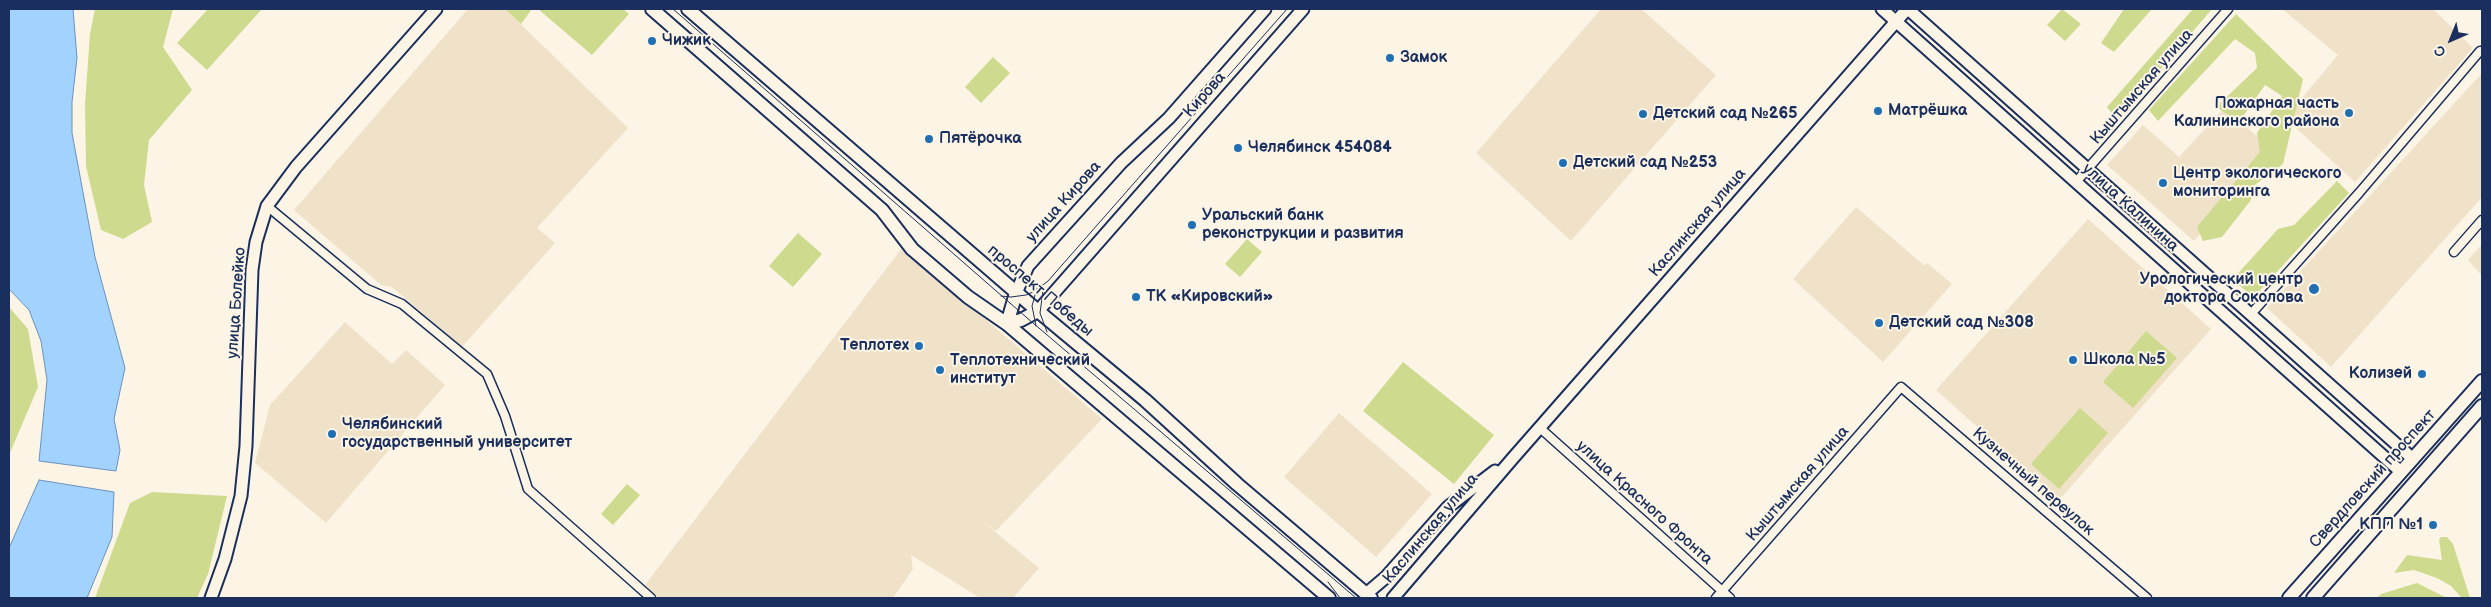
<!DOCTYPE html>
<html>
<head>
<meta charset="utf-8">
<style>
	body { margin:0 }
	#map { position:relative; width:2491px; height:607px; overflow:hidden; background:#fcf5e5; font-family:"Balsamiq Sans",sans-serif }
	canvas { display:block }
	.frame { position:absolute; inset:0; border:10px solid #1b2f5e; pointer-events:none }
	.north { position:absolute; left:2426px; top:15px; width:50px; height:50px; -webkit-text-stroke:4px #fcf5e5; paint-order:stroke; rotate:224deg; font-size:14px; font-weight:700; line-height:20px; text-align:center; color:#1b2f5e }
	.north::after { content:''; display:block; margin:auto; width:18px; height:22px; background:#1b2f5e; clip-path:polygon(50% 0,100% 100%,50% 72%,0 100%) }
</style>
</head>
<body>
<div id="map">
<canvas width="2491" height="607"></canvas>
<div class="frame"></div>
<div class="north">С</div>
</div>
<script>
const context = document.querySelector('canvas').getContext('2d');
context.lineJoin = 'round';
function fill(path, color) { context.fillStyle = color; context.fill(path, 'evenodd'); }
const shape = rows => new Path2D(rows.map(r => 'M' + r).join(''));
function strokePath(path, color, width, dash) { context.strokeStyle = color; context.lineWidth = width; context.lineCap = dash ? 'butt' : 'round'; context.setLineDash(dash || []); context.stroke(path); }
function drawText(font, color, halo, rows, align = 'center') {
  context.font = font + ' "Balsamiq Sans",sans-serif'; context.lineWidth = 4; context.setLineDash([]); context.textBaseline = 'middle'; context.strokeStyle = halo; context.fillStyle = color; for (const [text, x, y, turn = 0] of rows) {
    context.save(); context.translate(x, y); context.rotate((+turn || 0) * Math.PI / 180); context.textAlign = isNaN(turn) ? turn : align; if (halo) context.strokeText(text, 0, 0); context.fillText(text, 0, 0); context.restore();
  }
}
fill(shape([
	[468,9,505,9,628,128,537,228,555,243,462,347,392,287,381,285,294,210],
	[1601,9,1641,9,1716,75,1571,241,1476,153],
	[2282,9,2433,9,2473,48,2355,182,2285,118,2338,55],
	[2482,73,2482,197,2331,367,2267,308],
	[2225,107,2274,152,2194,241,2107,165,2143,125,2179,157],
	[1856,207,1925,266,1927,263,1952,284,1883,362,1793,279],
	[2088,219,2211,329,2059,500,1936,390],
	[2482,244,2482,276,2468,260],
	[902,248,1102,419,996,531,982,521,1039,568,1013,598,980,598,911,555,913,569,893,598,659,598,645,585],
	[345,322,392,364,406,350,445,385,326,523,255,463,270,405],
	[1339,413,1432,494,1376,557,1284,477]
]), '#f0e2c9');
fill(shape([
	[95,9,173,9,163,47,192,90,149,140,144,185,152,222,123,239,101,230,86,166,85,104,90,34],
	[208,9,262,9,207,70,177,43],
	[505,9,532,9,521,24],
	[538,9,623,9,629,14,592,55],
	[2062,9,2081,24,2065,41,2047,25],
	[2124,9,2152,9,2114,52,2101,43],
	[2193,9,2212,9,2117,120,2107,107],
	[2236,14,2303,79,2283,164,2252,187,2251,200,2222,237,2203,241,2197,227,2260,152,2257,133,2282,96,2265,85,2239,122,2216,107,2257,68,2255,53,2235,39,2158,121,2149,110],
	[993,57,1010,73,981,103,965,87],
	[2337,181,2349,193,2253,298,2233,279,2278,229,2294,225],
	[798,233,822,254,793,287,769,266],
	[1247,239,1262,252,1240,277,1225,264],
	[9,307,28,329,38,387,9,455],
	[2146,331,2177,358,2133,408,2103,382],
	[1403,362,1494,435,1454,484,1363,411],
	[2080,408,2108,433,2059,489,2031,464],
	[627,484,640,495,613,525,601,514],
	[152,492,227,496,208,574,197,598,95,598,130,503],
	[2441,537,2447,537,2453,544,2470,598,2462,598,2451,586,2437,578,2414,570,2394,573,2407,555,2442,560,2439,540],
	[2417,583,2447,598,2377,598,2381,594]
]), '#ceda8e');
const water = shape([
	[9,9,73,9,77,58,72,102,72,133,95,257,125,368,114,419,120,450,116,471,39,461,47,380,41,341,29,310,9,289,9,9],
	[39,480,114,492,112,537,87,598,9,598,9,548,39,480]
]);
fill(water, '#a2d2fe');
strokePath(water, '#6c91be', 1);
const street = shape([
	[2076,182,2228,9],
	[267,206,367,289,402,304,487,374,505,416,528,489,651,598],
	[2454,252,2482,220],
	[2251,314,2359,193,2480,51,2482,51],
	[1540,428,1730,598],
	[1716,598,1901,387,2147,598]
]);
const secondary = shape([
	[1882,9,2401,472],
	[1908,9,2413,459],
	[1016,293,1028,266,1121,163,1169,118,1265,9],
	[1038,311,1303,9],
	[1366,594,1386,577,1448,507,1495,471],
	[211,598,225,559,241,496,246,446,252,270,256,242,267,206,296,167,436,9],
	[1393,598,1513,458,1907,9]
]);
const primary = shape([
	[652,9,882,210,912,249,968,297,1007,324,1329,598],
	[688,9,1032,306,1145,400,1237,484,1371,598],
	[1007,324,1021,320,1038,311],
	[1007,324,1016,293],
	[2289,598,2482,381],
	[2313,598,2482,406]
]);
strokePath(street, '#1b2f5e', 11);
strokePath(secondary, '#1b2f5e', 15);
strokePath(primary, '#1b2f5e', 16);
strokePath(street, '#fcf5e5', 8);
strokePath(secondary, '#fcf5e5', 11);
strokePath(primary, '#fcf5e5', 12);
strokePath(shape([
	[673,9,1026,317,1356,598],
	[1043,291,1040,313,1047,332],
	[1001,296,1011,297,1026,295,1035,291,1048,281,1287,9],
	[1036,326,1032,306,1037,288],
	[1328,582,1340,598]
]), '#1b2f5e', 1);
for (const [x, y, r, color] of [
	[652,41,5,"#1f6fb2"],
	[1390,58,5,"#1f6fb2"],
	[1878,111,5,"#1f6fb2"],
	[2349,113,5,"#1f6fb2"],
	[1643,114,5,"#1f6fb2"],
	[929,139,5,"#1f6fb2"],
	[1238,148,5,"#1f6fb2"],
	[1563,163,5,"#1f6fb2"],
	[2163,183,5,"#1f6fb2"],
	[1192,225,5,"#1f6fb2"],
	[2314,289,6,"#1f6fb2"],
	[1136,297,5,"#1f6fb2"],
	[1879,323,5,"#1f6fb2"],
	[919,346,5,"#1f6fb2"],
	[2073,360,5,"#1f6fb2"],
	[940,370,5,"#1f6fb2"],
	[2422,374,5,"#1f6fb2"],
	[332,434,5,"#1f6fb2"],
	[2433,525,5,"#1f6fb2"]
]) { const dot = new Path2D(); dot.arc(x, y, r, 0, 2 * Math.PI); context.fillStyle = color; context.fill(dot); strokePath(dot, '#fcf5e5', 2); }
drawText('bold 16px', '#1b2f5e', '#fcf5e5', [
	["Чижик",662,41],
	["Замок",1400,58],
	["Пожарная часть",2339,104,"right"],
	["Калининского района",2339,122,"right"],
	["Матрёшка",1888,111],
	["Детский сад №265",1653,114],
	["Пятёрочка",939,139],
	["Челябинск 454084",1248,148],
	["Детский сад №253",1573,163],
	["Центр экологического",2173,174],
	["мониторинга",2173,192],
	["Уральский банк",1202,216],
	["реконструкции и развития",1202,234],
	["Урологический центр",2303,280,"right"],
	["доктора Соколова",2303,298,"right"],
	["ТК «Кировский»",1146,297],
	["Детский сад №308",1889,323],
	["Теплотех",909,346,"right"],
	["Школа №5",2083,360],
	["Теплотехнический",950,361],
	["институт",950,379],
	["Колизей",2412,374,"right"],
	["Челябинский",342,425],
	["государственный университет",342,443],
	["КПП №1",2423,525,"right"]
], 'left');
drawText('16px', '#1b2f5e', '#fcf5e5', [
	["Кыштымская улица",2142,87,-49],
	["Кирова",1205,95,-48],
	["улица Кирова",1064,202,-48],
	["улица Калинина",2130,208,42],
	["Каслинская улица",1698,223,-49],
	["проспект Победы",1040,291,40],
	["улица Болейко",237,303,-86],
	["Свердловский проспект",2373,479,-48],
	["Кузнечный переулок",2033,482,41],
	["Кыштымская улица",1798,484,-49],
	["улица Красного Фронта",1644,503,42],
	["Каслинская улица",1431,529,-50]
]);
</script>
</body>
</html>
